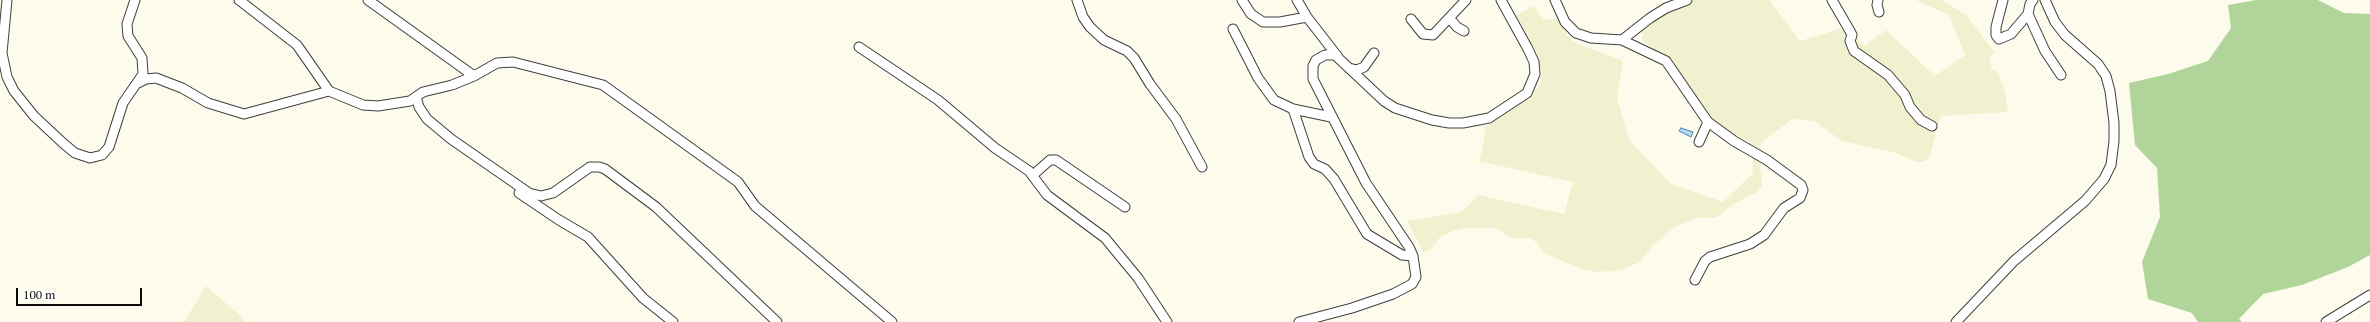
<!DOCTYPE html>
<html>
<head>
<meta charset="utf-8">
<style>
	body { margin:0 }
	#map { position:relative; width:2370px; height:322px; overflow:hidden; background:#fdfbec; font-family:"PT Serif",serif }
	canvas { display:block }
	.scale { position:absolute; left:16px; top:288px; width:126px; height:18px; box-sizing:border-box; border:2px solid #0c0c0c; border-top:0; padding-left:5px; font-size:12px; line-height:14px; white-space:nowrap; color:#0c0c0c; -webkit-text-stroke:3px #fff; paint-order:stroke }
</style>
</head>
<body>
<div id="map">
<canvas width="2370" height="322"></canvas>
<div class="scale">100 m</div>
</div>
<script>
const context = document.querySelector('canvas').getContext('2d');
context.lineJoin = 'round';
function fill(path, color) { context.fillStyle = color; context.fill(path, 'evenodd'); }
const shape = rows => new Path2D(rows.map(r => 'M' + r).join(''));
function strokePath(path, color, width, dash) { context.strokeStyle = color; context.lineWidth = width; context.lineCap = dash ? 'butt' : 'round'; context.setLineDash(dash || []); context.stroke(path); }
fill(shape([
	[1681,0,1769,0,1800,41,1840,29,1852,33,1864,46,1886,30,1935,76,1965,55,1949,15,1916,0,1941,0,1966,15,1995,53,1989,58,1992,69,1998,73,2005,92,2008,112,1941,116,1929,158,1924,162,1917,162,1896,153,1842,141,1814,121,1792,119,1760,144,1758,158,1762,179,1762,186,1757,192,1732,205,1716,218,1696,218,1676,226,1653,245,1640,262,1621,270,1597,272,1585,270,1546,254,1532,238,1511,238,1496,228,1466,228,1453,231,1440,237,1432,248,1424,253,1407,221,1457,213,1466,208,1478,195,1564,214,1573,182,1478,161,1481,155,1486,127,1492,121,1532,96,1540,84,1542,72,1537,54,1516,15,1534,6,1543,20,1560,18,1565,32,1573,42,1623,61,1617,98,1629,140,1671,184,1723,202,1753,173,1752,143,1718,125,1670,63,1642,40,1642,22],
	[206,286,243,318,246,322,184,322]
]), '#f1f0cf');
fill(shape([
	[2256,0,2318,0,2344,13,2370,14,2370,255,2348,267,2302,285,2263,294,2239,319,2242,322,2198,322,2192,313,2148,299,2142,262,2160,217,2157,168,2135,145,2129,83,2168,74,2208,61,2231,28,2228,5]
]), '#b0d49a');
const water = shape([
	[1681,128,1693,132,1691,137,1679,131,1681,128]
]);
fill(water, '#b5d7f0');
strokePath(water, '#4387c1', 1);
const minor = shape([
	[7,0,2,53,7,77,14,91,34,116,64,144,75,153,90,158,102,155,109,147,123,103,143,74,142,58,128,36,127,24,135,0],
	[1077,0,1083,17,1090,27,1104,40,1127,51,1134,58,1150,84,1176,119,1202,167],
	[1242,0,1251,14,1263,22,1280,22,1307,17],
	[1297,0,1307,17,1338,57],
	[1555,0,1565,22,1576,33,1591,38,1622,40,1650,18,1666,8,1687,0],
	[1832,0,1850,31,1852,35,1850,41,1854,51,1888,75,1905,95,1910,107,1921,120,1932,126],
	[1878,0,1877,5,1879,12],
	[2003,0,1996,27,1996,35,1999,39,2011,34,2028,14],
	[2033,0,2030,4,2028,14,2045,51,2061,75],
	[1411,19,1423,34,1433,35,1466,0],
	[1450,19,1457,27,1464,31],
	[1233,29,1258,78,1274,100,1293,109,1331,117],
	[1622,40,1666,61,1708,122,1734,141,1767,160,1801,185,1803,190,1800,198,1784,208,1764,235,1750,244,1710,257,1705,261,1695,280],
	[859,47,938,100,995,148,1029,171,1047,195,1105,238,1138,278,1167,322],
	[1349,68,1357,70,1364,67,1374,53],
	[474,76,497,63,513,62,603,85,738,182,755,206,892,322],
	[138,83,146,79,156,78,182,88,208,103,244,114,329,91,297,45,239,0],
	[329,91,363,105,378,106,410,101,423,92,452,85,474,76,368,0],
	[416,97,419,107,427,119,451,139,529,193,541,196,553,193,590,167,599,167,605,169,656,207,777,322],
	[1293,109,1309,157,1314,164,1325,169,1334,179,1367,234,1402,255,1413,256],
	[1699,142,1708,122],
	[1033,175,1050,160,1056,160,1125,207],
	[519,193,559,220,588,237,643,298,673,322],
	[1299,322,1352,308,1393,294,1412,284,1416,277,1413,256,1409,247,1366,183,1313,79,1313,66,1316,60,1325,55,1335,55,1384,101,1395,108,1432,120,1449,123,1463,123,1489,118,1527,93,1535,74,1534,62,1528,49,1501,0],
	[1956,322,2014,261,2085,201,2104,179,2111,165,2114,141,2114,123,2110,91,2106,76,2098,64,2065,35,2055,22,2045,0],
	[2326,322,2370,295]
]);
strokePath(minor, '#3f3f3f', 11);
strokePath(minor, '#fff', 9);
</script>
</body>
</html>
